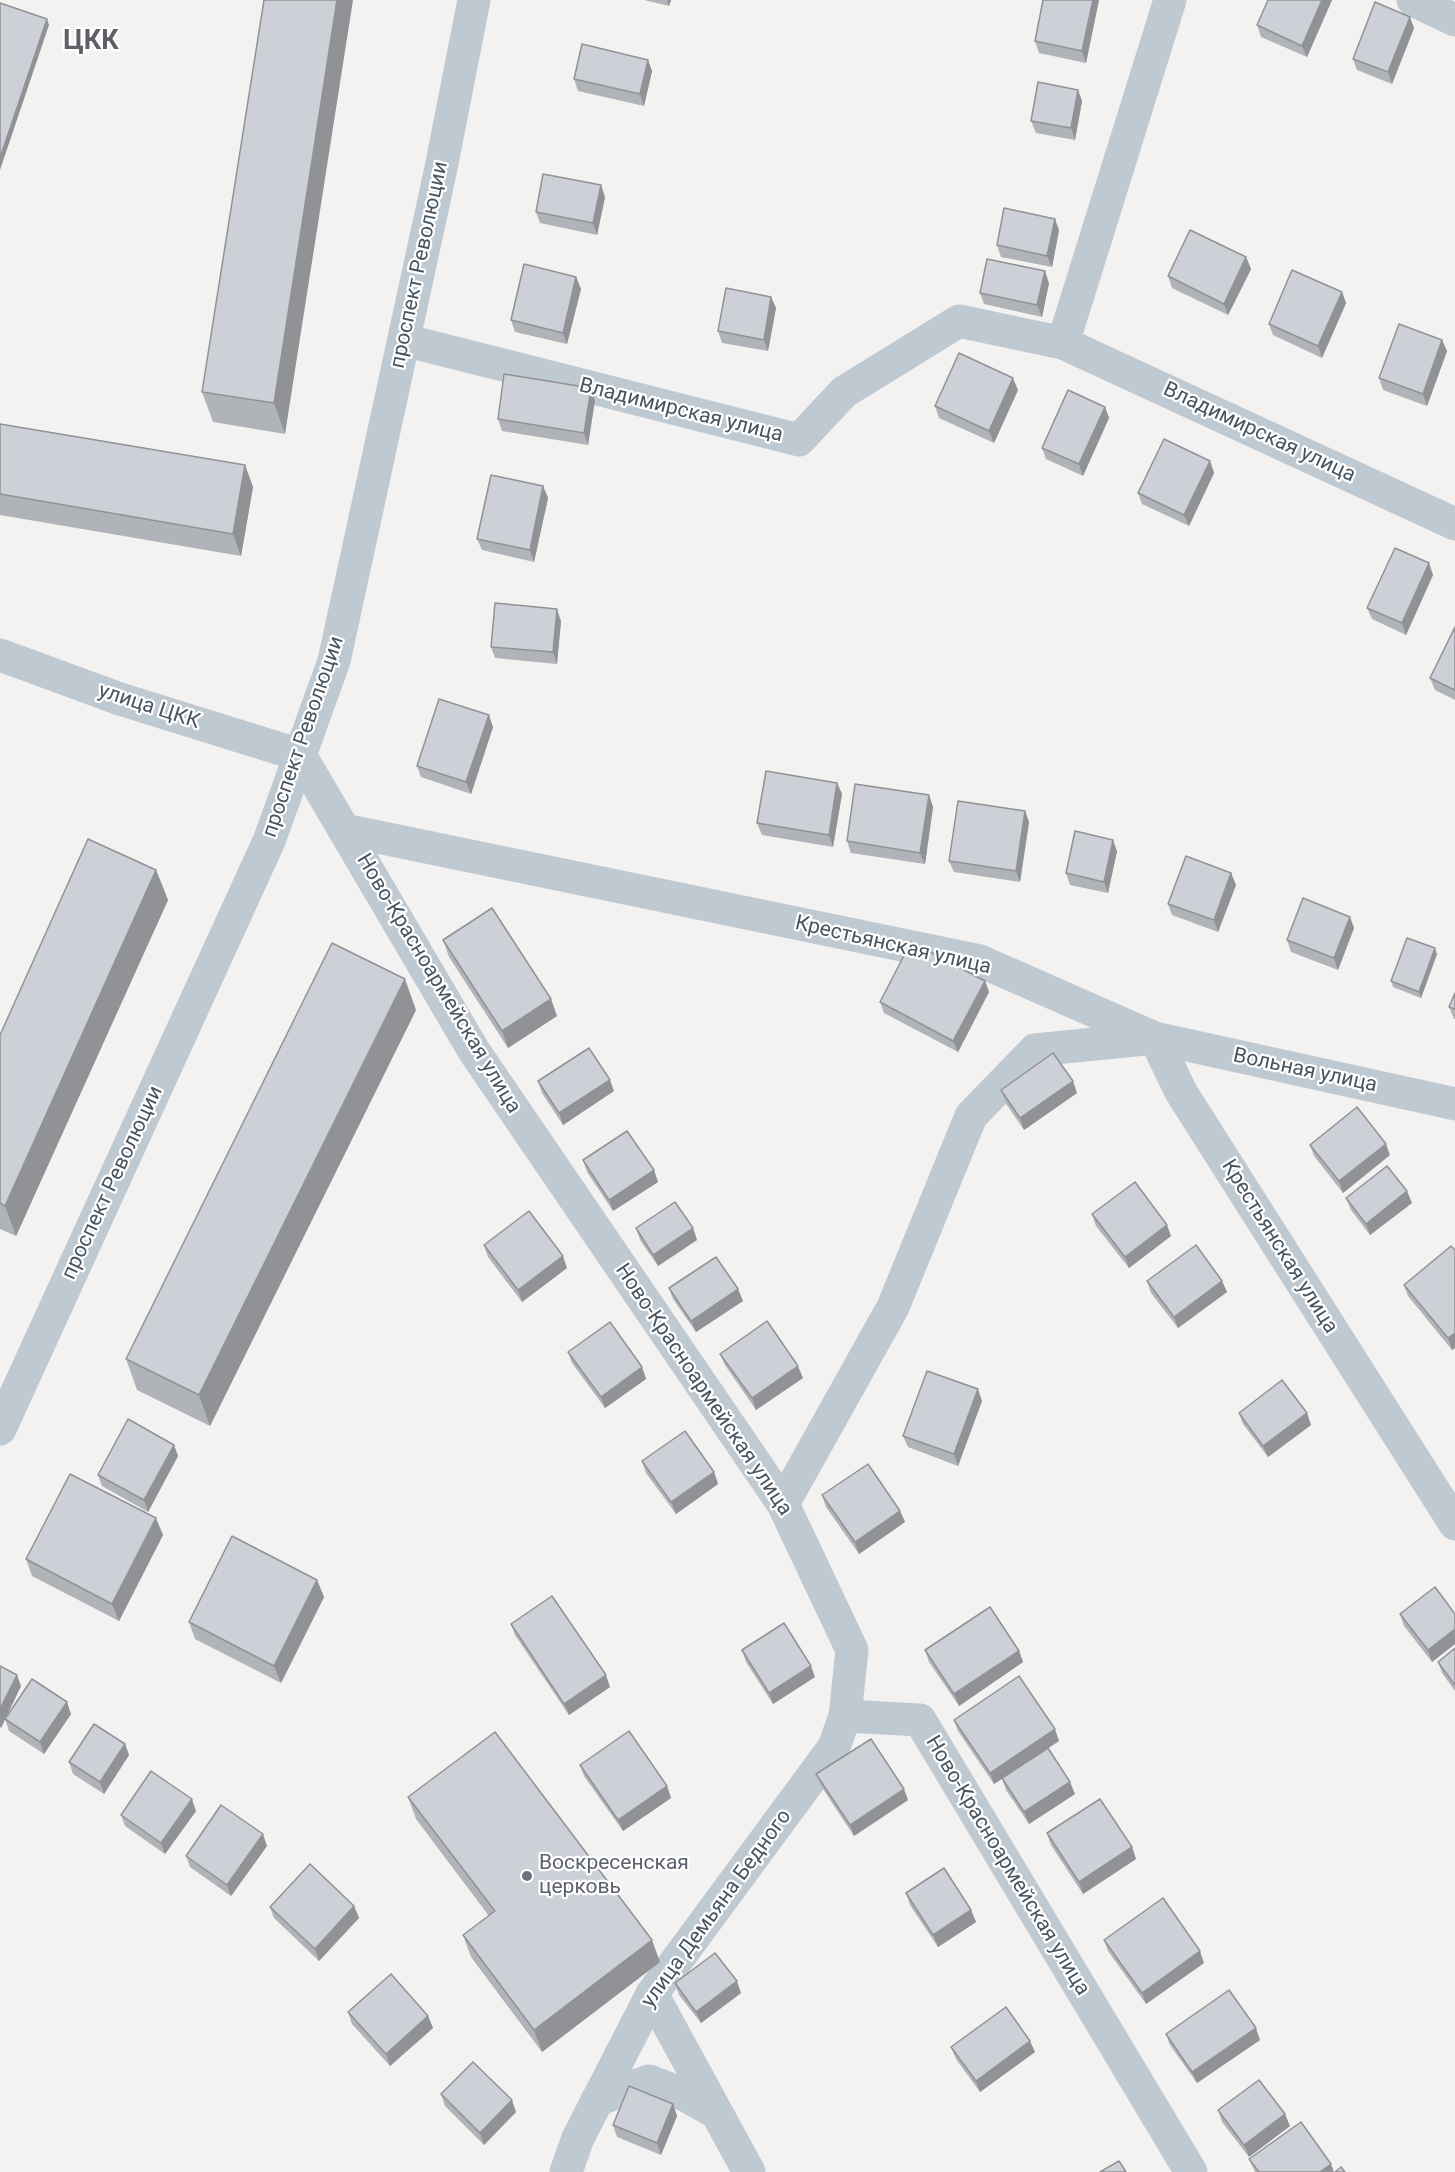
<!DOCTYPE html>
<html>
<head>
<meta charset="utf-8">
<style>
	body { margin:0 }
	canvas { display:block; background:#f4f1f1 }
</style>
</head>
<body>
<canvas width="1455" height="2172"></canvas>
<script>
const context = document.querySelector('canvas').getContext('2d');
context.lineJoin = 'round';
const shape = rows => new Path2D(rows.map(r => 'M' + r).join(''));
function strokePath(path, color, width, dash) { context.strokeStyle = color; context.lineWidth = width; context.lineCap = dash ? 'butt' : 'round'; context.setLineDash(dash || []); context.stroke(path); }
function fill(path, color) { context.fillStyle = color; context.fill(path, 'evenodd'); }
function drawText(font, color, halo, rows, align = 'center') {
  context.font = font + ' Roboto,sans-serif'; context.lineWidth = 4.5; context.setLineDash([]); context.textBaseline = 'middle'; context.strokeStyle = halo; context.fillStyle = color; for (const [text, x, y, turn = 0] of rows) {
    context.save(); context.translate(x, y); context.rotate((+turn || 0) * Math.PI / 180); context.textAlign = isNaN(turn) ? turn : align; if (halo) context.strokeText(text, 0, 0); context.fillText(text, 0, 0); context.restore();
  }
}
strokePath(shape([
	[1170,0,1063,343,1455,524],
	[1413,0,1455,20],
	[404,340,799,440,844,392,959,321,1063,343],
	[0,655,120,699,300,755,474,1051,783,1504,852,1650,845,1716,920,1720,1191,2172],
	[344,830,980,961,1155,1038,1181,1092,1455,1524],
	[0,1429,269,841,334,661,441,168,474,0],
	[783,1504,893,1307,971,1116,1035,1050,1155,1038,1455,1104],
	[652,1994,749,2172],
	[597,2100,649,2081,685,2095,717,2113],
	[566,2172,578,2138,652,1994,834,1747,845,1716]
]), '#bfc9d1', 33);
fill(shape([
	[264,0,285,434,213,422,202,392],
	[644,0,671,0,669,6],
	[1099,0,1086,63,1039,53,1035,41],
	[1332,0,1307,57,1261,37,1257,25],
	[1414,28,1392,84,1357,70,1353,59],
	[648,60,652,71,644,106,578,91,574,79],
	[1078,90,1082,101,1075,140,1036,133,1031,121],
	[605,197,597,235,540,223,536,212],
	[1059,230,1052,267,1001,257,997,245],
	[1246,257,1251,269,1228,315,1172,288,1168,276],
	[576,277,581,289,567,344,515,332,511,320],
	[1049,283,1042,317,984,304,980,293],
	[1342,292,1346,303,1322,358,1273,335,1269,324],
	[771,297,776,308,768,351,722,343,718,331],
	[1442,340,1447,351,1427,406,1383,390,1379,378],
	[591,388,595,400,588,445,502,431,498,419],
	[1018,390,994,443,939,418,935,406],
	[1105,407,1109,418,1083,476,1046,459,1042,448],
	[0,424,245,465,253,487,241,556,0,515],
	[1210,461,1214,473,1189,526,1142,504,1138,493],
	[543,486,548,498,534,562,482,550,477,539],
	[1429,563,1433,575,1406,635,1372,619,1367,608],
	[561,621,557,664,495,658,491,647],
	[1455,627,1455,700,1435,690,1430,678],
	[493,727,471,794,421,777,417,766],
	[837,783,842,794,833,847,762,835,757,823],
	[929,795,933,807,925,864,851,853,847,841],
	[1025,811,1029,822,1020,882,954,872,949,861],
	[1117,851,1108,893,1070,885,1066,873],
	[156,870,168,900,16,1236,0,1229,0,1035],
	[1231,873,1236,885,1218,932,1172,915,1168,904],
	[1350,917,1354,928,1338,970,1291,952,1287,940],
	[443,940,557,1016,508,1048,449,957],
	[1437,954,1421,998,1393,987,1391,981],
	[985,981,989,992,958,1052,884,1013,880,1002],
	[1455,993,1455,1019,1454,1019,1449,1007],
	[416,1010,210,1426,137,1390,126,1359],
	[538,1081,614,1091,563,1125,542,1093],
	[1001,1090,1077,1093,1024,1130,1005,1102],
	[1310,1145,1390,1155,1343,1193,1314,1156],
	[583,1160,654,1170,658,1182,613,1211,587,1172],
	[1346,1198,1412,1203,1370,1235,1351,1210],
	[1092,1214,1171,1236,1129,1268,1096,1226],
	[636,1228,693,1228,697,1240,658,1266,640,1240],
	[484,1245,567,1268,522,1302,488,1257],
	[1455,1250,1452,1350,1408,1296,1404,1285],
	[1147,1281,1222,1281,1227,1292,1178,1328,1151,1293],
	[669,1288,738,1289,743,1301,696,1332,673,1299],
	[568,1352,642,1367,646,1379,605,1408,572,1363],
	[720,1354,803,1378,756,1410,725,1365],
	[982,1401,958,1466,908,1447,903,1436],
	[1239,1413,1307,1413,1311,1425,1268,1457,1243,1424],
	[174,1445,178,1456,148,1512,102,1486,98,1475],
	[642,1461,714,1472,718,1484,676,1514,646,1473],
	[822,1495,900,1511,905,1522,859,1554,826,1507],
	[163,1535,119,1621,32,1576,26,1559],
	[317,1580,324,1597,281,1683,195,1639,189,1622],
	[1400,1614,1455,1614,1455,1644,1432,1662,1404,1626],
	[511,1624,610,1687,569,1715,515,1635],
	[1455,1648,1455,1691,1442,1673,1438,1662],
	[742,1650,815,1677,773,1704,746,1662],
	[925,1650,1019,1651,1023,1662,959,1706,929,1662],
	[0,1666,21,1686,6,1717,71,1714,44,1754,9,1731,5,1719,1,1728,0,1727],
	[954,1720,1059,1741,1048,1748,1075,1794,1029,1824,1006,1790,1002,1779,994,1784,958,1731],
	[125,1744,129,1755,104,1794,73,1774,69,1762],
	[580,1765,667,1786,671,1798,623,1831,584,1776],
	[816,1774,908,1800,854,1836,821,1786],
	[408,1797,660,1962,542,2052,471,1957,463,1935,489,1916,416,1819],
	[196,1811,165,1854,125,1826,121,1815],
	[1047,1833,1132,1847,1136,1859,1083,1894,1051,1845],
	[267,1846,231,1896,190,1867,186,1856],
	[906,1893,971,1910,976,1922,938,1947,910,1905],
	[354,1906,359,1918,319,1961,274,1918,270,1907],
	[1104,1940,1204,1963,1146,2004,1108,1951],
	[675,1983,741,1993,701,2023,679,1995],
	[348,2012,428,2016,433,2028,390,2066,352,2024],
	[1166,2034,1260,2040,1197,2083,1170,2045],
	[951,2047,1035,2052,980,2092,956,2059],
	[441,2094,516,2112,484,2145,445,2106],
	[673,2104,677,2116,661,2155,617,2137,613,2125],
	[1218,2110,1290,2126,1249,2157,1222,2122],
	[1249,2159,1334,2172,1255,2172]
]), '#b0b3b8');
fill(shape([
	[337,0,353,0,285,434,274,403],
	[667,0,671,0,669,6],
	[1093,0,1099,0,1086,63,1082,51],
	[1322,0,1332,0,1307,57,1302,46],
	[1410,17,1414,28,1392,84,1388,72],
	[47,19,49,25,0,170,0,158],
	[648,60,652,71,644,106,640,94],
	[1078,90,1082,101,1075,140,1071,128],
	[601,185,605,197,597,235,593,223],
	[1055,219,1059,230,1052,267,1047,256],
	[1246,257,1251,269,1228,315,1224,304],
	[1045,271,1049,283,1042,317,1037,305],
	[576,277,581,289,567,344,563,333],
	[1342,292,1346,303,1322,358,1318,346],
	[771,297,776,308,768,351,764,340],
	[1442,340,1447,351,1427,406,1423,394],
	[1013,378,1018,390,994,443,989,431],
	[591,388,595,400,588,445,584,433],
	[1105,407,1109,418,1083,476,1079,464],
	[1210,461,1214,473,1189,526,1184,515],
	[245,465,253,487,241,556,233,534],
	[543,486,548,498,534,562,530,550],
	[1429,563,1433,575,1406,635,1402,623],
	[557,609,561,621,557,664,553,652],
	[489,715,493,727,471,794,466,782],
	[837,783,842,794,833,847,829,835],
	[929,795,933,807,925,864,920,853],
	[1025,811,1029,822,1020,882,1016,871],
	[1113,840,1117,851,1108,893,1104,882],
	[156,870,168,900,16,1236,5,1206],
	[1231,873,1236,885,1218,932,1214,920],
	[1350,917,1354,928,1338,970,1334,958],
	[1435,948,1437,954,1421,998,1419,992],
	[405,979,416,1010,210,1426,199,1395],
	[985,981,989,992,958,1052,953,1041],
	[551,999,557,1016,508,1048,502,1031],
	[610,1080,614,1091,563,1125,559,1113],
	[1073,1081,1077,1093,1024,1130,1020,1118],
	[1386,1144,1390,1155,1343,1193,1339,1181],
	[654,1170,658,1182,613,1211,609,1200],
	[1407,1191,1412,1203,1370,1235,1366,1224],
	[1167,1225,1171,1236,1129,1268,1125,1257],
	[693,1228,697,1240,658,1266,653,1255],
	[563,1256,567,1268,522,1302,518,1290],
	[1222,1281,1227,1292,1178,1328,1174,1317],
	[738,1289,743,1301,696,1332,691,1321],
	[1455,1333,1455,1348,1452,1350,1448,1338],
	[798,1366,803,1378,756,1410,752,1398],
	[642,1367,646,1379,605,1408,601,1397],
	[978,1389,982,1401,958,1466,954,1454],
	[1307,1413,1311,1425,1268,1457,1263,1446],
	[174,1445,178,1456,148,1512,144,1500],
	[714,1472,718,1484,676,1514,671,1502],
	[900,1511,905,1522,859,1554,855,1542],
	[156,1518,163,1535,119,1621,112,1604],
	[317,1580,324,1597,281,1683,274,1666],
	[1455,1629,1455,1644,1432,1662,1428,1650],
	[1019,1651,1023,1662,959,1706,954,1694],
	[811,1666,815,1677,773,1704,769,1693],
	[17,1675,21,1686,1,1728,0,1725,0,1709],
	[606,1675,610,1687,569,1715,564,1704],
	[67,1702,71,1714,44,1754,40,1742],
	[1055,1729,1059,1741,994,1784,990,1773],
	[125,1744,129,1755,104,1794,100,1782],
	[1070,1782,1075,1794,1029,1824,1024,1812],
	[667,1786,671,1798,623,1831,618,1820],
	[904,1789,908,1800,854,1836,850,1825],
	[192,1799,196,1811,165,1854,161,1843],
	[263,1834,267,1846,231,1896,227,1885],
	[1132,1847,1136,1859,1083,1894,1079,1882],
	[354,1906,359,1918,319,1961,315,1949],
	[971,1910,976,1922,938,1947,933,1935],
	[652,1940,660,1962,542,2052,534,2030],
	[1200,1951,1204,1963,1146,2004,1142,1993],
	[737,1981,741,1993,701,2023,696,2012],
	[428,2016,433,2028,390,2066,386,2054],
	[1256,2028,1260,2040,1197,2083,1192,2072],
	[1030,2041,1035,2052,980,2092,976,2081],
	[512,2100,516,2112,484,2145,480,2133],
	[673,2104,677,2116,661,2155,657,2143],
	[1285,2114,1290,2126,1249,2157,1244,2145],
	[1331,2164,1334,2172,1320,2172]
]), '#909296');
const building = shape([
	[264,0,337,0,274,403,202,392,264,0],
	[1043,0,1093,0,1082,51,1035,41,1043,0],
	[1268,0,1322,0,1302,46,1257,25,1268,0],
	[1375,2,1410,17,1388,72,1353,59,1375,2],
	[0,3,47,19,0,158,0,3],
	[582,44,648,60,640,94,574,79,582,44],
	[1038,82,1078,90,1071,128,1031,121,1038,82],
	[543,174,601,185,593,223,536,212,543,174],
	[1004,208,1055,219,1047,256,997,245,1004,208],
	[1190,230,1246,257,1224,304,1168,276,1190,230],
	[987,259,1045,271,1037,305,980,293,987,259],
	[524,264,576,277,563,333,511,320,524,264],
	[1292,270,1342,292,1318,346,1269,324,1292,270],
	[726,288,771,297,764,340,718,331,726,288],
	[1399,324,1442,340,1423,394,1379,378,1399,324],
	[959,353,1013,378,989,431,935,406,959,353],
	[504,374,591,388,584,433,498,419,504,374],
	[1068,390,1105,407,1079,464,1042,448,1068,390],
	[0,424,245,465,233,534,0,494,0,424],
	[1164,439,1210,461,1184,515,1138,493,1164,439],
	[491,475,543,486,530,550,477,539,491,475],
	[1395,548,1429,563,1402,623,1367,608,1395,548],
	[495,603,557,609,553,652,491,647,495,603],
	[1455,627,1455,690,1430,678,1455,627],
	[439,699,489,715,466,782,417,766,439,699],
	[766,771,837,783,829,835,757,823,766,771],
	[855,784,929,795,920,853,847,841,855,784],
	[958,801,1025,811,1016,871,949,861,958,801],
	[1075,831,1113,840,1104,882,1066,873,1075,831],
	[88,839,156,870,5,1206,0,1203,0,1035,88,839],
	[1186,856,1231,873,1214,920,1168,904,1186,856],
	[1303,898,1350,917,1334,958,1287,940,1303,898],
	[492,908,551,999,502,1031,443,940,492,908],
	[1407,938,1435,948,1419,992,1391,981,1407,938],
	[911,942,985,981,953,1041,880,1002,911,942],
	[332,943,405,979,199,1395,126,1359,332,943],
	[1455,993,1455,1009,1449,1007,1455,993],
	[589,1048,610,1080,559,1113,538,1081,589,1048],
	[1053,1053,1073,1081,1020,1118,1001,1090,1053,1053],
	[1357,1107,1386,1144,1339,1181,1310,1145,1357,1107],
	[627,1131,654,1170,609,1200,583,1160,627,1131],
	[1387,1166,1407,1191,1366,1224,1346,1198,1387,1166],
	[1135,1182,1167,1225,1125,1257,1092,1214,1135,1182],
	[675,1202,693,1228,653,1255,636,1228,675,1202],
	[529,1211,563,1256,518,1290,484,1245,529,1211],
	[1196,1245,1222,1281,1174,1317,1147,1281,1196,1245],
	[1451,1246,1455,1250,1455,1333,1448,1338,1404,1285,1451,1246],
	[716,1257,738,1289,691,1321,669,1288,716,1257],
	[767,1321,798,1366,752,1398,720,1354,767,1321],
	[610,1322,642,1367,601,1397,568,1352,610,1322],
	[927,1371,978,1389,954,1454,903,1436,927,1371],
	[1282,1380,1307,1413,1263,1446,1239,1413,1282,1380],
	[128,1419,174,1445,144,1500,98,1475,128,1419],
	[685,1431,714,1472,671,1502,642,1461,685,1431],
	[868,1464,900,1511,855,1542,822,1495,868,1464],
	[70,1474,156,1518,112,1604,26,1559,70,1474],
	[232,1536,317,1580,274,1666,189,1622,232,1536],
	[1435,1587,1455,1614,1455,1629,1428,1650,1400,1614,1435,1587],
	[552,1596,606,1675,564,1704,511,1624,552,1596],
	[990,1607,1019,1651,954,1694,925,1650,990,1607],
	[784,1623,811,1666,769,1693,742,1650,784,1623],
	[1455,1648,1455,1685,1438,1662,1455,1648],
	[0,1666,17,1675,0,1709,0,1666],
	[1019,1676,1055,1729,990,1773,954,1720,1019,1676],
	[32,1679,67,1702,40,1742,5,1719,32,1679],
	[94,1724,125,1744,100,1782,69,1762,94,1724],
	[629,1731,667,1786,618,1820,580,1765,629,1731],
	[495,1732,652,1940,534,2030,463,1935,495,1911,408,1797,495,1732],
	[871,1739,904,1789,850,1825,816,1774,871,1739],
	[1048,1748,1070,1782,1024,1812,1002,1778,1048,1748],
	[151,1771,192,1799,161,1843,121,1815,151,1771],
	[1100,1799,1132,1847,1079,1882,1047,1833,1100,1799],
	[221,1805,263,1834,227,1885,186,1856,221,1805],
	[310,1864,354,1906,315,1949,270,1907,310,1864],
	[944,1868,971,1910,933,1935,906,1893,944,1868],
	[1163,1898,1200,1951,1142,1993,1104,1940,1163,1898],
	[715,1953,737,1981,696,2012,675,1983,715,1953],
	[391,1974,428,2016,386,2054,348,2012,391,1974],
	[1229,1990,1256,2028,1192,2072,1166,2034,1229,1990],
	[1006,2007,1030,2041,976,2081,951,2047,1006,2007],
	[473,2062,512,2100,480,2133,441,2094,473,2062],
	[1259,2080,1285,2114,1244,2145,1218,2110,1259,2080],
	[629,2086,673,2104,657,2143,613,2125,629,2086],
	[1301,2122,1331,2164,1320,2172,1259,2172,1249,2159,1301,2122],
	[1119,2161,1126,2172,1100,2172,1119,2161],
	[1341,2167,1345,2172,1335,2172,1341,2167]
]);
fill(building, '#cdd0d6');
strokePath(building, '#909296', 1.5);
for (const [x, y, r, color] of [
	[527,1876,6,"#6b7280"]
]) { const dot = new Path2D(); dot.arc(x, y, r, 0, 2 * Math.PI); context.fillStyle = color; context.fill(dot); strokePath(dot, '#fff', 2); }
drawText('21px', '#485560', '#fff', [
	["проспект Революции",420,265,-78],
	["Владимирская улица",681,411,14],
	["Владимирская улица",1259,433,25],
	["улица ЦКК",149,707,18],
	["проспект Революции",304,737,-71],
	["Крестьянская улица",893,946,13],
	["Ново-Красноармейская улица",438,984,59],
	["Вольная улица",1305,1071,12],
	["проспект Революции",113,1183,-65],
	["Крестьянская улица",1279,1247,58],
	["Ново-Красноармейская улица",703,1390,56],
	["Ново-Красноармейская улица",1007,1866,59],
	["улица Демьяна Бедного",717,1909,-54]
]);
drawText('21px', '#5b616d', '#fff', [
	["Воскресенская",539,1864],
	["церковь",539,1888]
], 'left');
drawText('bold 27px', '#5d6166', '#fff', [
	["ЦКК",91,42]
]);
</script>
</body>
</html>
